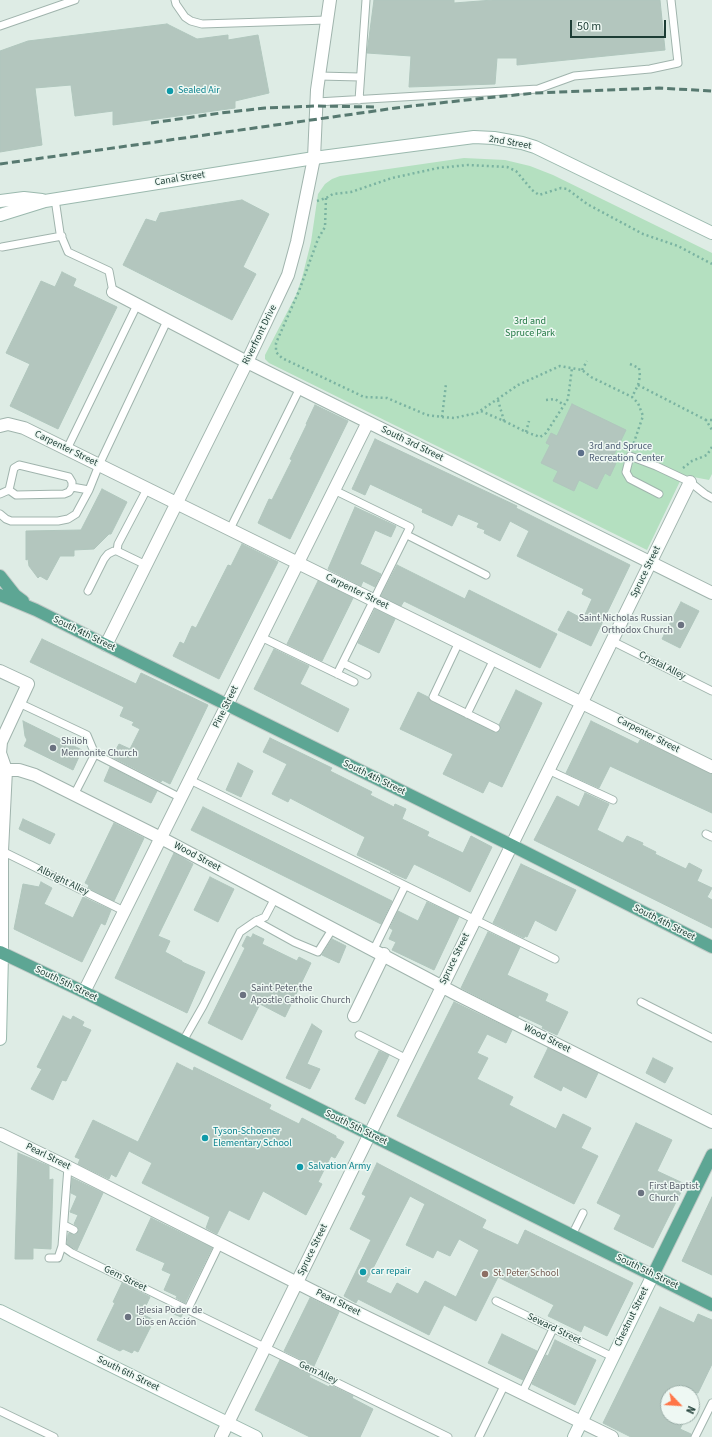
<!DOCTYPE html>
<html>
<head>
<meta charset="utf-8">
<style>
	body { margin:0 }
	#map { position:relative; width:712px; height:1437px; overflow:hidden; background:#deece5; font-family:"Source Sans 3",sans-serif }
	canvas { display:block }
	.north { position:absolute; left:660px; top:1385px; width:40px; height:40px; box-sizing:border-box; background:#eef8f3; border:1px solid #9aada7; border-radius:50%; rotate:115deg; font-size:11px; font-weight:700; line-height:16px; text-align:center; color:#1d3d35 }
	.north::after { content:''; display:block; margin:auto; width:14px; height:18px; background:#ff7648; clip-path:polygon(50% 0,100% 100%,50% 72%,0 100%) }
	.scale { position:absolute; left:570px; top:20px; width:96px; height:18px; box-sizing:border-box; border:2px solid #1d3d35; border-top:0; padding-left:5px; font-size:12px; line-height:14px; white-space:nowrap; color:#1d3d35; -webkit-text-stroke:3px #eef8f3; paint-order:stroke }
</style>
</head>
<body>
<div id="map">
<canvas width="712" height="1437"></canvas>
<div class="north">N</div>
<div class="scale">50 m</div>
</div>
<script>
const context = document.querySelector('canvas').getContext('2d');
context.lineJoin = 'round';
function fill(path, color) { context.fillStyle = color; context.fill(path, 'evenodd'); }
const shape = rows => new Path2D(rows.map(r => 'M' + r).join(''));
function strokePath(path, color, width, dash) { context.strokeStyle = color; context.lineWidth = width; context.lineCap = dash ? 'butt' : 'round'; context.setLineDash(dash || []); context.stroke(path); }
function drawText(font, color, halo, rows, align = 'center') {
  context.font = font + ' "Source Sans 3",sans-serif'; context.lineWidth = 3; context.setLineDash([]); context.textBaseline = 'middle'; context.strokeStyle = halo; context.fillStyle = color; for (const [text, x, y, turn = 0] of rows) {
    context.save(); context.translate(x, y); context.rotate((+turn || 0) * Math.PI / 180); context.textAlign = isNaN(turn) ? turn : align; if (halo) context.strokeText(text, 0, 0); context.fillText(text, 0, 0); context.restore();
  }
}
fill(shape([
	[464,158,505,160,530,166,553,175,712,253,712,474,709,480,683,475,647,550,269,363,265,359,265,355,296,295,302,278,311,242,318,194,325,184,332,179,340,176]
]), '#b4e0c0');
const building = shape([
	[374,0,454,0,454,3,493,0,660,0,665,50,517,65,517,58,497,58,495,84,409,87,411,56,367,53,374,0],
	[167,24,197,39,228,35,228,40,258,35,269,93,235,101,235,108,113,125,113,111,75,116,71,85,35,88,42,145,0,152,0,51,28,41,167,24],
	[242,200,269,214,243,267,256,274,232,320,123,265,146,219,156,222,160,213,242,200],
	[62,272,76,279,73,286,117,307,58,429,10,406,30,364,6,353,41,281,55,287,62,272],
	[572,404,626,430,611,461,616,463,610,476,605,473,597,489,579,480,574,491,553,481,558,471,541,463,550,445,546,443,551,433,557,436,572,404],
	[315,405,348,421,290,539,258,523,269,499,272,500,292,460,290,459,307,424,306,424,315,405],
	[375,439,517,506,516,508,630,565,591,646,558,630,568,611,583,619,592,599,582,594,584,589,517,556,529,531,510,521,500,541,484,533,485,530,477,527,479,523,458,514,452,526,422,512,423,509,370,484,365,495,352,489,375,439],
	[102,489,127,502,111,534,109,534,94,549,74,550,74,556,60,556,47,580,40,576,38,578,29,566,28,559,26,560,26,531,81,530,102,489],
	[355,507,396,526,391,537,375,530,360,564,381,574,375,587,363,581,361,586,328,569,355,507],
	[242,544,278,562,219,679,173,656,180,642,184,644,192,626,196,628,228,565,231,566,242,544],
	[397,565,465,599,469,590,557,634,540,668,404,601,401,606,381,596,397,565],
	[318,581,353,598,322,661,287,644,318,581],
	[681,602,699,611,680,648,662,639,681,602],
	[375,609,395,619,379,653,358,643,375,609],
	[42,639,136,684,141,673,208,705,170,784,162,780,161,782,114,758,115,756,113,755,119,744,130,749,140,729,132,725,134,722,120,716,124,707,30,662,42,639],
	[274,649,309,666,300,684,349,709,338,732,254,689,274,649],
	[516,690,542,703,502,787,489,781,483,793,443,774,453,754,400,729,418,692,428,697,431,701,497,733,501,730,499,725,516,690],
	[23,721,82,750,73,770,24,746,27,740,25,736,23,721],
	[591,721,638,744,640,740,712,774,712,813,610,766,599,788,566,773,591,721],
	[270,738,332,768,330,771,372,792,370,795,394,807,395,804,406,809,402,819,429,832,427,836,463,853,471,836,492,847,470,892,449,881,414,864,406,879,390,872,391,871,357,855,365,837,290,798,288,802,272,794,287,764,263,752,270,738],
	[238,763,253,771,241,797,226,790,238,763],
	[110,767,157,791,151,803,104,781,110,767],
	[585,793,609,804,597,830,623,843,627,836,643,843,642,845,656,852,655,854,686,869,689,863,702,870,697,881,712,888,707,897,712,900,712,928,534,840,557,796,579,807,585,793],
	[203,807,392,901,381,924,191,830,203,807],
	[23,819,55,834,50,844,19,829,23,819],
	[114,823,144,838,114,901,88,888,89,885,85,883,114,823],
	[174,853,193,864,158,936,170,941,165,952,182,961,182,962,205,972,187,1013,115,978,174,853],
	[521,864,576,890,556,931,535,920,527,937,525,936,524,938,493,923,521,864],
	[210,877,234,889,218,922,194,910,210,877],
	[41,882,52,888,44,904,73,918,83,897,111,910,105,925,101,923,82,962,14,929,23,884,39,887,41,882],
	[427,902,459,917,434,970,392,950,396,942,389,939,393,930,390,928,398,911,418,921,427,902],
	[488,932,520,947,507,975,548,994,545,1001,568,1012,557,1035,542,1028,543,1026,519,1015,518,1017,461,988,488,932],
	[253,934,264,939,262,944,297,961,299,957,311,963,285,1017,260,1004,242,1040,208,1023,245,948,242,946,247,936,251,938,253,934],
	[332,939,346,946,339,963,322,955,332,939],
	[454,1002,512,1030,506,1043,487,1034,477,1053,488,1058,477,1079,513,1097,509,1105,556,1129,563,1114,591,1128,581,1148,598,1156,574,1204,397,1116,454,1002],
	[63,1016,71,1020,73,1016,84,1022,82,1026,91,1030,66,1081,62,1080,53,1100,31,1089,42,1069,37,1067,63,1016],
	[312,1024,322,1031,307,1064,320,1069,310,1089,286,1078,312,1024],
	[548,1048,598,1073,586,1098,563,1086,561,1091,534,1077,548,1048],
	[379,1051,389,1055,365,1104,355,1099,379,1051],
	[653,1058,673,1068,665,1083,646,1073,653,1058],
	[177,1063,193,1071,194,1067,271,1105,269,1109,299,1124,302,1118,336,1136,336,1138,344,1142,335,1158,331,1156,318,1182,322,1184,306,1215,263,1191,249,1220,229,1210,217,1234,206,1228,210,1217,142,1183,152,1163,129,1151,116,1177,111,1174,109,1179,78,1164,80,1159,75,1157,93,1120,138,1142,177,1063],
	[636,1123,672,1140,657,1171,685,1184,653,1248,614,1229,621,1215,597,1203,636,1123],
	[18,1153,49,1166,49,1180,53,1179,51,1249,33,1248,33,1259,15,1259,18,1153],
	[377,1163,486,1220,482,1228,518,1245,525,1230,633,1283,607,1336,584,1325,581,1332,548,1316,554,1305,498,1277,476,1321,444,1305,429,1335,358,1299,356,1303,344,1296,371,1240,350,1229,366,1196,362,1194,377,1163],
	[410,1196,425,1204,406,1245,433,1258,437,1250,450,1256,459,1239,479,1250,456,1297,425,1281,418,1294,397,1283,391,1294,366,1282,410,1196],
	[72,1178,103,1193,77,1250,67,1244,68,1235,69,1233,75,1235,77,1234,79,1230,78,1227,74,1224,78,1215,70,1212,77,1196,71,1193,72,1178],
	[712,1197,712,1275,682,1261,712,1197],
	[151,1218,212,1248,185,1303,176,1298,177,1296,164,1290,171,1274,162,1270,165,1263,136,1250,151,1218],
	[122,1283,150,1297,142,1314,154,1320,138,1352,134,1350,132,1353,123,1349,120,1351,97,1340,115,1303,113,1302,122,1283],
	[310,1298,339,1312,314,1366,284,1351,310,1298],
	[171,1307,183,1313,181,1317,169,1312,171,1307],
	[660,1307,694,1323,698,1314,712,1320,712,1364,698,1393,668,1393,668,1417,686,1417,680,1429,691,1434,690,1437,631,1437,603,1423,660,1307],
	[502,1334,537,1351,523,1380,488,1363,502,1334],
	[555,1340,596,1360,575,1405,532,1384,546,1355,548,1356,555,1340],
	[280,1360,310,1375,309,1377,329,1387,330,1385,353,1396,352,1398,373,1409,360,1437,310,1437,255,1410,280,1360]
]);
fill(building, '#b3c6be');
strokePath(building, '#b0c6bd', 1);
const lane = shape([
	[175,0,176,4,185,17,191,21,202,24,327,20],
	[0,26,75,0],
	[319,76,360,77],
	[359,100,366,0],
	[317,102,538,89,574,76,650,69,678,63,671,0],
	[55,199,60,233,68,252,109,271,113,292],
	[2,247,62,236],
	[67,449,137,305],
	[72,487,89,490],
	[334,490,410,527,337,674],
	[0,494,9,490,14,468,19,465,69,477,72,482,72,487,69,492,64,494,16,495,9,490],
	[659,494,630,479,626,472,630,456,656,466,690,482,705,494,712,498],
	[0,514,6,519,11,521,58,521,68,519,76,514,89,490,99,465,167,321],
	[230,529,300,388],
	[407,535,486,575],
	[117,551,118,544,147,489],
	[88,591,104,559,108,554,114,551,117,551,146,565],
	[261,637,354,682],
	[612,641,712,691],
	[459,642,433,697,496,728],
	[343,663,367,675],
	[19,703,87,735,95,754],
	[467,714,494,659],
	[95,754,181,798],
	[548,770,613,800],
	[190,780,555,959],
	[74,795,95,754],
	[706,834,712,837],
	[2,851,124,911],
	[256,921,294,942,318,952,333,928],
	[374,949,405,886],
	[641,1002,712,1038],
	[359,1035,407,1059],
	[183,1041,203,1006,240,932,256,921,265,917,275,898],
	[64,1225,74,1230],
	[572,1235,583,1213],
	[62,1246,72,1253,448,1437],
	[49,1258,58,1258,62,1246,68,1167],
	[496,1301,613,1357],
	[188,1309,220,1243],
	[522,1393,553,1329],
	[0,1411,54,1437],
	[479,1437,505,1384],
	[695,1437,712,1403]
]);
const street = shape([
	[113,292,247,362,712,593],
	[0,426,8,424,24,428,712,767],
	[106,645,247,362,288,275,297,242,314,158,317,90,330,0],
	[0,671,28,684,1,742,0,753,6,770,2,851,2,954],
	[6,770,19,770,35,775,161,838,458,995,712,1122],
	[84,992,368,422],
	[354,1016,384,954],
	[0,1134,68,1167,317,1293,612,1437],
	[221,1437,690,482]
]);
const secondary = shape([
	[0,201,24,198,42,200],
	[0,215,45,201,314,158,474,137,494,138,522,143,535,147,712,233],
	[0,1039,2,954],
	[0,1311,256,1437],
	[574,1437,653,1275]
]);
const primary = shape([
	[0,576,15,595,23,601],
	[0,595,36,610,106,645,511,845,712,947],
	[0,952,84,992,712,1305],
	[653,1275,712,1155]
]);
strokePath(lane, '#a0b4ad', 9);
strokePath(street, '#a0b4ad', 14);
strokePath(secondary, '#9bb9ae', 14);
strokePath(primary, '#c0c9c6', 14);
strokePath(shape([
	[326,198,325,227,318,239,299,291,276,343,276,352,282,358,364,397,387,398,427,415,442,417,454,418,477,413,518,385,560,366,582,370,591,377,632,397,638,403,643,416,632,448],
	[317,201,326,198,333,194,351,192,392,178,438,168,468,165,507,167,516,171,532,190,539,195,561,188,567,189,587,204,643,234,678,246,712,264],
	[630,364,639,368,640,376,638,385,632,397],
	[582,370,587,361],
	[638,385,706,420],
	[546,400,555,399,564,405],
	[481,411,504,421,498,400],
	[442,417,446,384],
	[712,420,706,420,712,430],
	[504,421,526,432,540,437,546,433,568,399,572,368],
	[526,432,529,421],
	[683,468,692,461,707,455,712,447]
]), '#7ab3a1', 2.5, [2, 3]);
strokePath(lane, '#fff', 7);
strokePath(street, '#fff', 12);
strokePath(secondary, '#fff', 12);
strokePath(primary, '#5da694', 12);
strokePath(shape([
	[151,123,221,113,265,108,317,106,375,107],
	[0,164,403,107,476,99,535,93,659,88,712,91]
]), '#577970', 3, [8, 4]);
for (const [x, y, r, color] of [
	[170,91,4,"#0f9aa8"],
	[581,453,4,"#5c6f8a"],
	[681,625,4,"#6b7280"],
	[53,748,4,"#6b7280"],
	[243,995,4,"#6b7280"],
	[205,1138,4,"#0f9aa8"],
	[300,1167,4,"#0f9aa8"],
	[641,1193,4,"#6b7280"],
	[363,1272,4,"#0f9aa8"],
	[485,1274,4,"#8d6e63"],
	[128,1317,4,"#6b7280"]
]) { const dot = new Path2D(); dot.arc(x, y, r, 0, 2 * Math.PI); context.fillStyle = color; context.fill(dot); strokePath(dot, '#eef8f3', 1.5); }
drawText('10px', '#0d838f', '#eef8f3', [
	["Sealed Air",178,91],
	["Tyson-Schoener",213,1132],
	["Elementary School",213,1144],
	["Salvation Army",308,1167],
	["car repair",371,1272]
], 'left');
drawText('10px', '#1d3d35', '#eef8f3', [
	["2nd Street",510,143,10],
	["Canal Street",180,179,-9],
	["Riverfront Drive",260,335,-64],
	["South 3rd Street",412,444,26],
	["Carpenter Street",66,449,26],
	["Spruce Street",646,572,-64],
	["Carpenter Street",357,592,26],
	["South 4th Street",84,634,26],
	["Crystal Alley",662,666,27],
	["Pine Street",226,707,-64],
	["Carpenter Street",648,735,27],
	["South 4th Street",374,778,26],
	["Wood Street",197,857,28],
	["Albright Alley",63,881,26],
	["South 4th Street",664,923,27],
	["Spruce Street",455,959,-64],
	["South 5th Street",66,984,26],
	["Wood Street",547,1039,27],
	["South 5th Street",356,1128,26],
	["Pearl Street",48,1157,26],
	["Spruce Street",313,1250,-64],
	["South 5th Street",647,1272,26],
	["Gem Street",125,1279,26],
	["Pearl Street",338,1303,26],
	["Chestnut Street",632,1317,-64],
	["Seward Street",554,1329,26],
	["Gem Alley",318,1373,25],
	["South 6th Street",128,1374,26]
]);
drawText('10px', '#237844', '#eef8f3', [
	["3rd and",530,322],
	["Spruce Park",530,334]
]);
drawText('10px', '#4e5e75', '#eef8f3', [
	["3rd and Spruce",589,447],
	["Recreation Center",589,459]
], 'left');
drawText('10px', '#5b616d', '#eef8f3', [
	["Saint Nicholas Russian",673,619,"right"],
	["Orthodox Church",673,631,"right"],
	["Shiloh",61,742],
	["Mennonite Church",61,754],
	["Saint Peter the",251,989],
	["Apostle Catholic Church",251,1001],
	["First Baptist",649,1187],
	["Church",649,1199],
	["Iglesia Poder de",136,1311],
	["Dios en Acción",136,1323]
], 'left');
drawText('10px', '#785e54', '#eef8f3', [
	["St. Peter School",493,1274]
], 'left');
</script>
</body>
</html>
